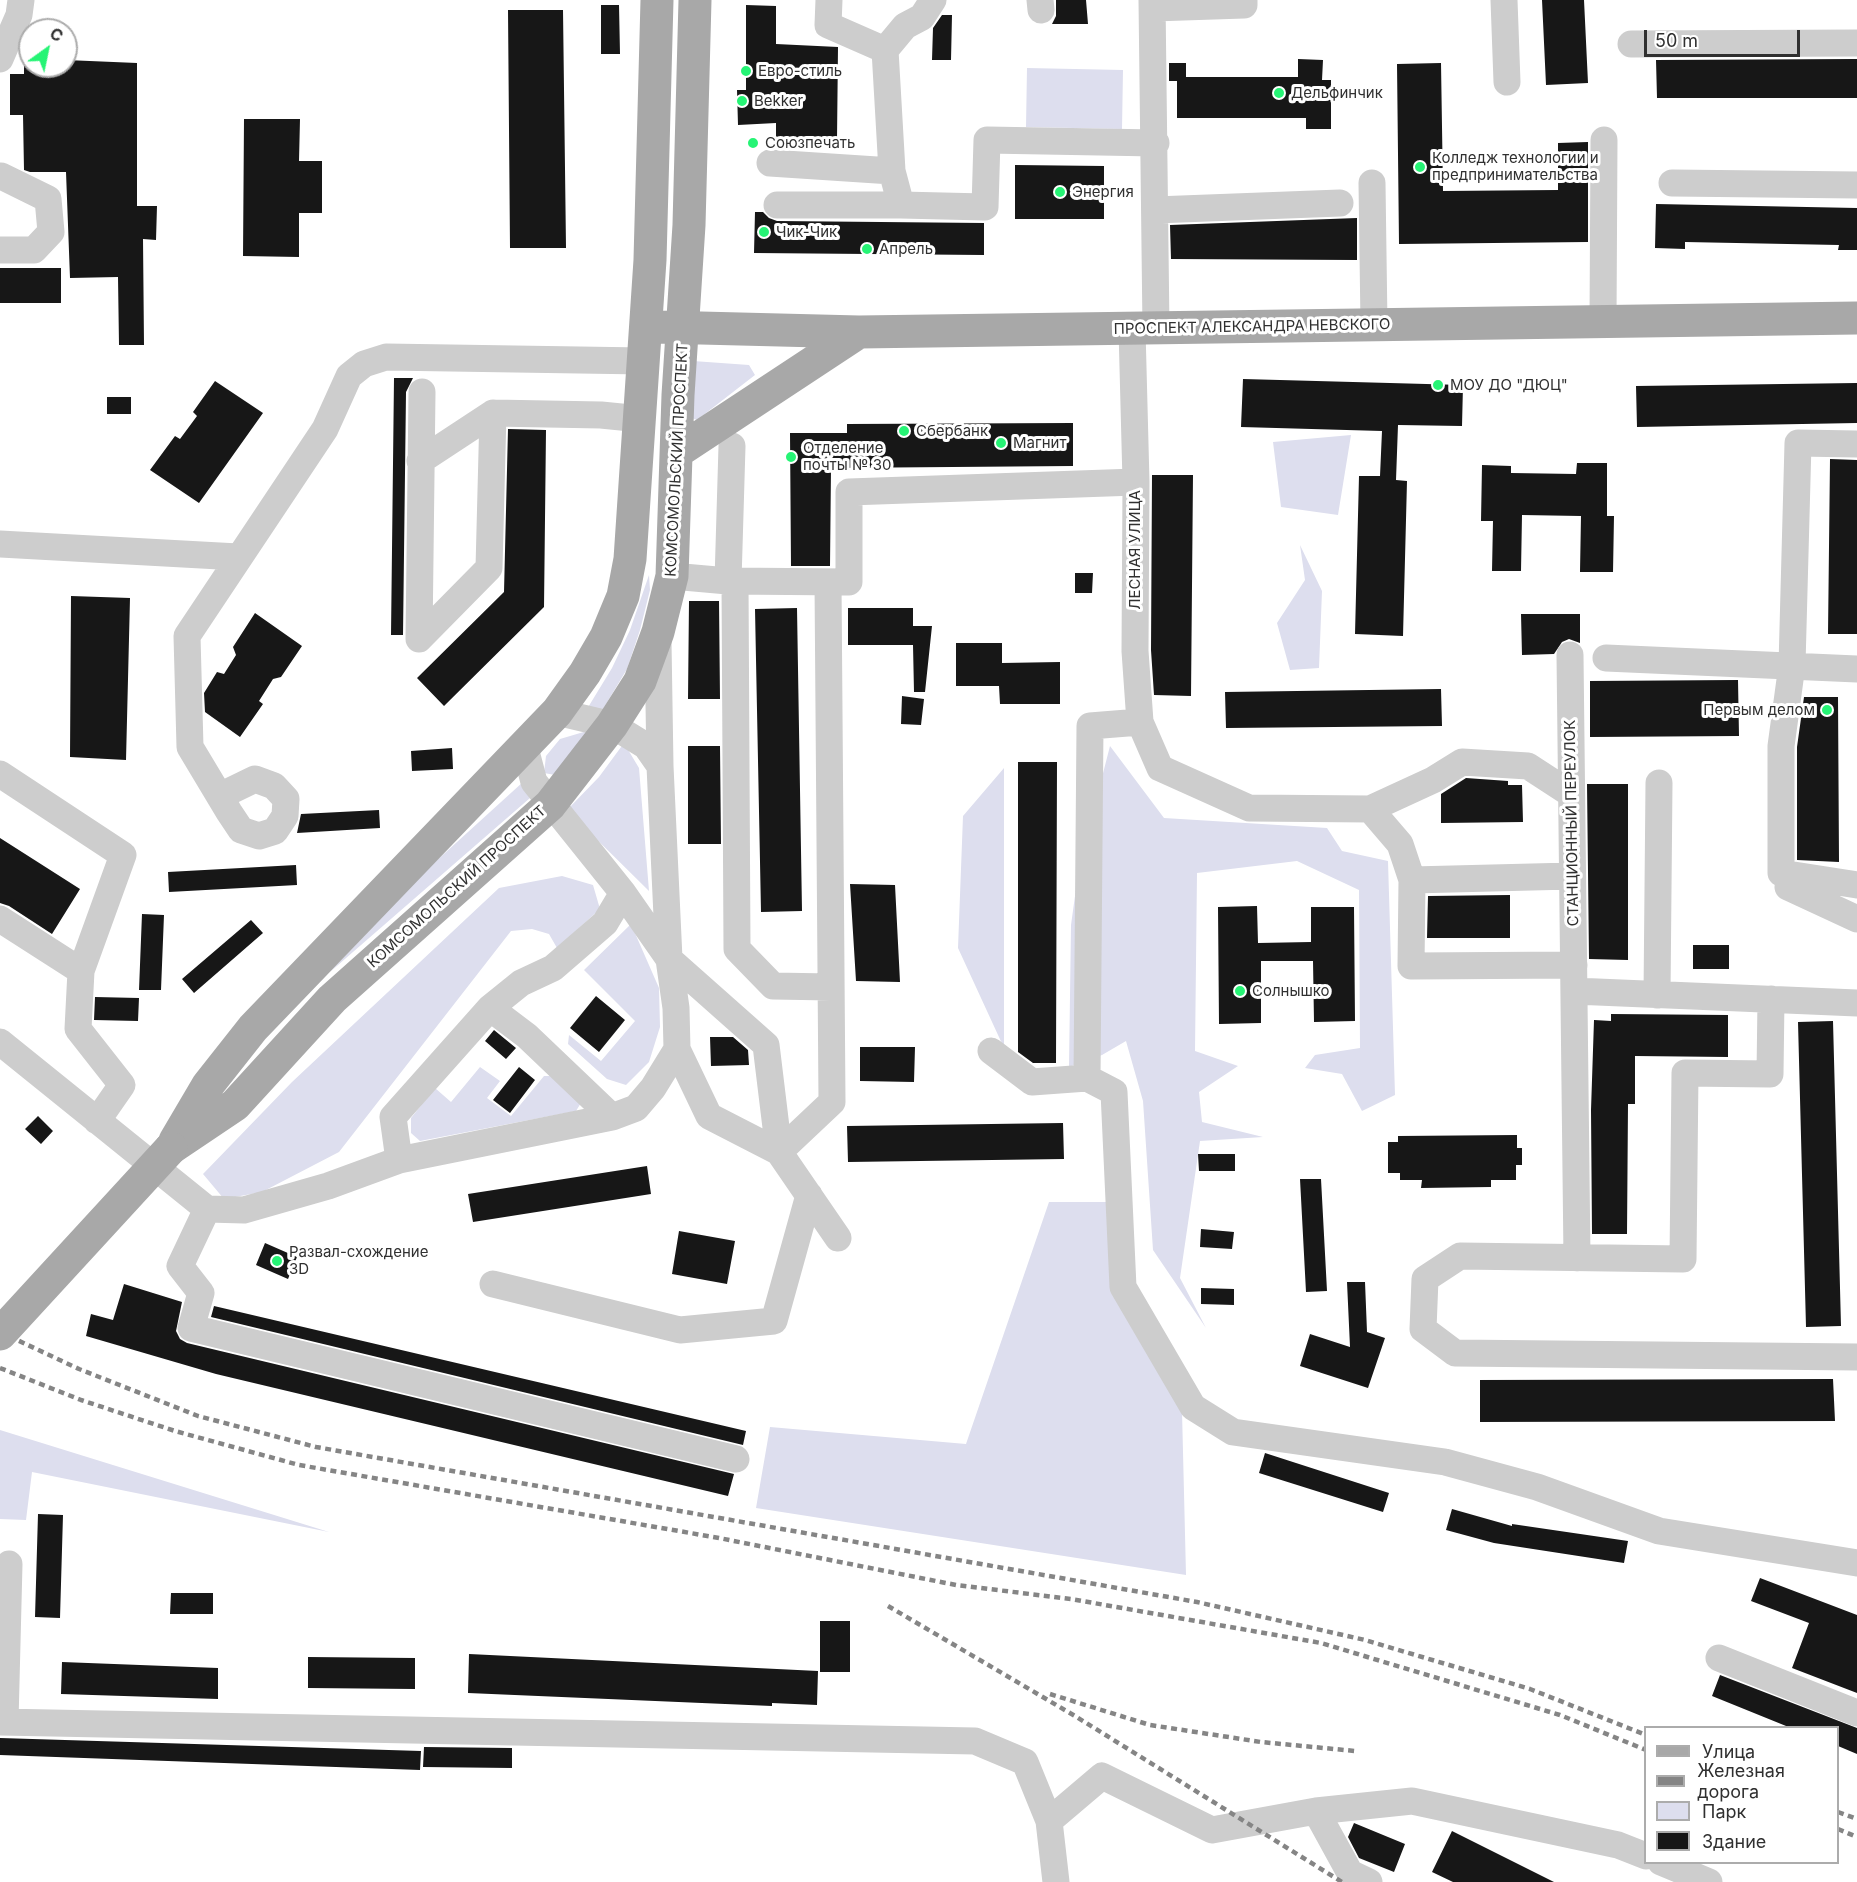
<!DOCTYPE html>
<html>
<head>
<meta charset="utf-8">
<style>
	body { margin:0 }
	#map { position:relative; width:1857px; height:1882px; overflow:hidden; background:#fff; font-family:Inter,sans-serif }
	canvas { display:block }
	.legend { position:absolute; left:1644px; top:1726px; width:195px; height:138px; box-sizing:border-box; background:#fff; border:2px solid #acacac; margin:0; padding:8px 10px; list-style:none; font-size:18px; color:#303030 }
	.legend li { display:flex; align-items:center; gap:12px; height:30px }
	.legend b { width:30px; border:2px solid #acacac }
	.north { position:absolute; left:18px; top:18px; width:60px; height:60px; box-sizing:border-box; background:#fff; border:2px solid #acacac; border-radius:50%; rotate:33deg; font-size:16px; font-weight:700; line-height:24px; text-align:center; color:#303030 }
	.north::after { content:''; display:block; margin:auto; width:21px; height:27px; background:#26f475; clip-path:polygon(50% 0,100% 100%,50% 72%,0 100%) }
	.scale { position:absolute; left:1644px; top:30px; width:156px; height:27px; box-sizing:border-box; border:3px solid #303030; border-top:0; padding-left:8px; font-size:18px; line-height:21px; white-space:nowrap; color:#303030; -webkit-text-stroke:4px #fff; paint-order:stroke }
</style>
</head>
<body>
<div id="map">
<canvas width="1857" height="1882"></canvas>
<ul class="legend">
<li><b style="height:8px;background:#a8a8a8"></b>Улица</li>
<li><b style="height:8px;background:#858585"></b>Железная дорога</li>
<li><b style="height:16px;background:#dddeee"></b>Парк</li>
<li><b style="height:16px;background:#171717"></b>Здание</li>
</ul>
<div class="north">С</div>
<div class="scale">50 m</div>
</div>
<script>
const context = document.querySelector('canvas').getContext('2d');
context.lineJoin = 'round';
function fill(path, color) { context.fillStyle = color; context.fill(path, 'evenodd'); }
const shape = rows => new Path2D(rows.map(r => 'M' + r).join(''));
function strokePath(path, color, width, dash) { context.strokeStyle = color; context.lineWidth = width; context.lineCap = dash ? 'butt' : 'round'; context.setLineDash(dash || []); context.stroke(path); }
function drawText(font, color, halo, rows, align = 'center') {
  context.font = font + ' Inter,sans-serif'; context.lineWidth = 6; context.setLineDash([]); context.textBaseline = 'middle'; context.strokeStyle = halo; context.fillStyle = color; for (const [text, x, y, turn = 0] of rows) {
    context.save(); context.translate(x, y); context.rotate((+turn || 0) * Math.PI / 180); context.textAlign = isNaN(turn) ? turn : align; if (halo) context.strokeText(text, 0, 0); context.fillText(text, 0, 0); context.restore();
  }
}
fill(shape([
	[1027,68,1123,70,1122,129,1026,127],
	[693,361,749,365,755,375,697,420,683,415],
	[1351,435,1338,515,1281,507,1273,442],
	[1300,545,1322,591,1319,668,1290,670,1277,623,1305,580],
	[649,575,650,590,640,630,627,669,603,709,587,709,612,668,630,630],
	[587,731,555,775,544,773,546,756,560,739],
	[624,743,639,768,649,891,567,810,599,777],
	[1110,746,1164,818,1327,828,1342,851,1388,861,1395,1095,1362,1111,1342,1074,1305,1068,1315,1055,1360,1048,1359,890,1297,861,1197,873,1195,1051,1238,1066,1199,1092,1202,1122,1263,1137,1200,1141,1180,1278,1206,1328,1153,1250,1143,1101,1126,1041,1102,1055,1069,1067,1071,925,1079,867],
	[1004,768,1004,1048,958,948,963,816],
	[523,782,530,798,330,972,424,872],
	[562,876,593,885,600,909,557,948,549,934,532,929,511,931,339,1152,262,1192,224,1199,203,1174,292,1082,499,888],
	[631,924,659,988,660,1027,649,1062,626,1085,607,1079,568,1044,569,1035,601,1061,635,1021,584,970],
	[480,1067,500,1081,487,1098,511,1116,544,1076,558,1076,584,1098,576,1111,420,1141,411,1133,411,1118,435,1088,451,1102],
	[1049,1202,1106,1202,1112,1286,1181,1370,1186,1575,756,1508,770,1427,966,1444],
	[0,1430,329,1532,32,1472,26,1520,0,1519]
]), '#dddeee');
fill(shape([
	[1056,0,1086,0,1088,24,1052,24,1056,16],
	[1542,0,1584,0,1588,83,1546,85],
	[601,5,619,5,620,54,601,54],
	[746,5,776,6,776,44,838,47,837,139,776,139,776,123,738,125,737,90,746,90],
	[508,10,563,10,566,248,510,248],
	[942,15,952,15,951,60,932,60,933,28],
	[1298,59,1323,60,1322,80,1331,80,1331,129,1306,129,1306,118,1177,118,1177,81,1169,81,1169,63,1186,63,1186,77,1298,77],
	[1857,59,1857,98,1657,98,1656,60],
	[66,60,137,63,137,206,157,206,156,240,143,239,144,345,119,345,118,277,70,278,66,172,30,172,24,170,23,115,10,115,10,74,24,74,24,66,66,66],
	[1441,63,1443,191,1558,190,1558,143,1588,142,1588,242,1399,244,1397,64],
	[244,119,300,119,299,161,322,161,322,213,299,213,299,257,243,256],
	[1015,165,1104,166,1104,219,1015,219],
	[1656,204,1857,208,1857,250,1838,250,1839,245,1685,242,1685,249,1655,248],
	[755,212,763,212,769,218,777,221,984,223,984,255,754,253],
	[1357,218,1357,260,1171,259,1170,225],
	[0,268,61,268,61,303,0,303],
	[394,378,413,378,406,392,403,635,391,635],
	[1243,379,1463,385,1462,426,1398,425,1396,480,1407,481,1403,636,1355,634,1359,476,1380,476,1382,431,1241,427],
	[215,381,263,413,199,503,150,470,175,436,180,439,197,416,193,412],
	[1857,383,1857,423,1637,427,1636,386],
	[107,397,131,397,131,414,107,414],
	[1073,423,1073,466,831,468,830,566,791,566,790,433,847,433,847,424],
	[508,429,546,430,544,607,444,706,417,678,504,592],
	[1830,459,1857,460,1857,634,1828,634],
	[1577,463,1607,463,1607,516,1614,516,1613,572,1580,572,1581,516,1522,515,1521,571,1492,571,1493,521,1481,521,1482,465,1511,466,1511,473,1576,474],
	[1152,475,1193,475,1191,696,1154,695,1151,650],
	[1075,573,1093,573,1092,593,1075,593],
	[71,596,130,598,126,760,70,757],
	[689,601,719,601,720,699,688,699],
	[797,608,802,911,761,912,755,609],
	[848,608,913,608,913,626,932,626,925,692,914,692,913,645,848,645],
	[255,613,302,646,281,677,273,679,259,701,263,704,240,737,205,712,204,693,217,672,224,674,236,655,233,647],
	[1521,614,1580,614,1580,643,1569,639,1562,642,1554,654,1522,655],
	[956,643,1002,643,1002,663,1060,662,1060,704,1000,704,999,686,956,686],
	[1738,680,1739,736,1590,737,1590,681],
	[1441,689,1442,726,1226,728,1225,692],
	[902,696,924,699,921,725,901,724],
	[1804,697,1838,697,1839,862,1797,860,1797,747],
	[688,746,720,746,721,844,688,844],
	[452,748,453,769,412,771,411,751],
	[1018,762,1057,762,1056,1063,1033,1063,1018,1052],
	[1466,778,1508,781,1508,785,1522,785,1523,822,1441,823,1441,794],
	[1587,784,1628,784,1628,960,1589,959],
	[379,810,380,828,297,833,301,814],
	[0,838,80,889,52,934,9,906,0,903],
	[296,865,297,885,169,892,168,872],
	[850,884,895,885,900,982,856,981],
	[1510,895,1510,938,1427,938,1428,896],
	[1257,906,1258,943,1311,942,1311,907,1354,907,1355,1021,1314,1022,1313,961,1261,961,1261,1023,1219,1024,1218,907],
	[142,914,164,915,161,990,139,990],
	[251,920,263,933,194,993,182,979],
	[1693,945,1729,945,1729,969,1693,969],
	[596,996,625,1020,599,1052,570,1028],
	[95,997,139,998,138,1021,94,1020],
	[1611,1014,1728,1015,1728,1057,1635,1056,1635,1104,1628,1104,1627,1234,1592,1234,1591,1110,1594,1020,1611,1021],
	[1833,1021,1841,1326,1806,1327,1798,1022],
	[494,1030,516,1048,506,1059,485,1041],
	[710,1037,733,1037,748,1050,749,1065,711,1066],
	[860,1047,915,1047,914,1082,860,1081],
	[519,1067,535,1080,510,1113,493,1100],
	[38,1116,53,1131,41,1144,25,1129],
	[1063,1123,1064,1159,848,1162,847,1126],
	[1517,1135,1517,1148,1522,1148,1522,1165,1516,1165,1516,1180,1491,1180,1491,1187,1421,1188,1422,1180,1400,1180,1400,1173,1388,1173,1388,1142,1398,1142,1398,1136],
	[1198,1154,1235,1154,1235,1171,1199,1171],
	[647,1166,651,1194,473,1222,468,1194],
	[1300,1179,1321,1179,1327,1291,1306,1292],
	[1201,1229,1234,1232,1232,1249,1200,1247],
	[679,1231,735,1241,727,1284,672,1274],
	[265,1243,297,1257,288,1279,256,1265],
	[1347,1282,1365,1282,1367,1332,1385,1338,1368,1388,1300,1366,1310,1334,1350,1347],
	[124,1284,182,1302,176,1331,180,1339,187,1343,734,1474,728,1496,216,1374,86,1336,91,1314,113,1320],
	[1201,1288,1234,1289,1234,1305,1201,1304],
	[214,1306,746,1431,743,1445,211,1317],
	[1833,1379,1835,1421,1480,1422,1480,1380],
	[1265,1453,1389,1493,1383,1512,1259,1473],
	[1452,1509,1512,1526,1512,1524,1628,1541,1624,1563,1494,1543,1446,1530],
	[38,1514,63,1515,60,1618,35,1617],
	[1760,1578,1857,1615,1857,1693,1792,1668,1809,1623,1751,1601],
	[171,1593,213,1593,213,1614,170,1614],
	[820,1621,850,1621,850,1672,820,1672],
	[469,1654,818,1671,817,1705,772,1703,772,1706,468,1693],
	[308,1657,415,1658,415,1689,308,1688],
	[62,1662,218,1668,218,1699,61,1694],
	[1720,1675,1857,1728,1857,1754,1838,1746,1838,1728,1791,1728,1712,1696],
	[0,1738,421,1751,420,1770,0,1755],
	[424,1747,512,1748,512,1768,423,1767],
	[1354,1823,1405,1844,1394,1872,1359,1858,1348,1837],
	[1452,1831,1554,1882,1453,1882,1432,1872]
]), '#171717');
strokePath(shape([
	[829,0,828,25,885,50,892,171,901,205,985,207,987,140,1156,143],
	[1040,0,1041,10],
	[1504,0,1507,82],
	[1153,8,1244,5,1244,0],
	[1631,44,1857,43],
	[885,50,905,26,922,17,933,0],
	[0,59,19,15,21,0],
	[770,163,892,171],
	[1372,183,1374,325],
	[1672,183,1857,185],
	[777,205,901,205],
	[1155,210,1340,203],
	[0,250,34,250,51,232,48,199,1,176],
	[1603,322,1604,140],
	[1857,444,1798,443,1792,665,1781,746,1781,873,1857,885],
	[420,461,493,413,601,415,641,419],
	[0,544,238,557],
	[672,576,728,581,849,582,849,492,1136,482],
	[728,581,732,446],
	[735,581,737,949,773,986,831,987],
	[419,639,489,568,493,413],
	[419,639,422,392],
	[658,642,660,766,669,959,676,1008,677,1049,709,1116,779,1152],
	[1570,655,1577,1258],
	[1606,658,1857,669],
	[557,712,612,725,646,746,660,766],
	[1140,722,1160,768,1249,808,1370,809,1433,780,1462,762,1528,766,1571,794],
	[525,748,534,782,623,893,669,959,766,1045,779,1152,838,1238],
	[0,774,123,855,81,971],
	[220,796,255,779,274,786,286,799,285,816,275,831,259,836,241,830,229,812,190,747,187,636,325,429,349,376,364,364,386,357,644,361],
	[1370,809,1400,844,1412,880,1572,876],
	[1412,880,1411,966,1574,965],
	[1788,887,1857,919],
	[0,919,81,971,78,1029,122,1085,97,1121],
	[1574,991,1857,1003],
	[1657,995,1659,783],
	[1771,999,1770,1074,1685,1073,1683,1259,1460,1256,1425,1279,1423,1329,1455,1353,1857,1357],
	[490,1008,527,1036,612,1117],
	[0,1042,207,1209,244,1210,328,1186,399,1160,612,1117,636,1108,653,1088,677,1049],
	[991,1051,1032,1082,1087,1078,1114,1092,1123,1287,1193,1407,1233,1432,1445,1462,1537,1487,1659,1531,1857,1563],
	[1087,1078,1090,726,1140,722,1135,651,1136,482,1132,329,1156,329,1152,0],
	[779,1152,832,1102,828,582],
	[399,1160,393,1117,490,1008,521,983,553,968,605,923,623,893],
	[207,1209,180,1266,201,1293,191,1328,736,1459],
	[493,1284,680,1330,774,1321,809,1195],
	[1719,1658,1857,1713],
	[0,1722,975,1741,1025,1762,1049,1821],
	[5,1722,9,1564],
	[1316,1811,1350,1873,1369,1882],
	[1661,1862,1709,1882],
	[1056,1882,1049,1821,1102,1776,1212,1830,1316,1811,1412,1801,1618,1845,1646,1856]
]), '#cdcdcd', 27);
strokePath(shape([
	[661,327,859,332,1857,318],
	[677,452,859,332],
	[175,1141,208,1085,253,1028,557,712,585,673,606,637,623,596,630,559,650,260,657,0],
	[171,1148,235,1105,332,999,550,805,612,725,640,681,658,632,672,576,678,395,689,225,695,0]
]), '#a8a8a8', 33);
strokePath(shape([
	[0,1332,79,1369,198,1416,316,1447,1197,1602,1365,1640,1530,1689,1646,1735],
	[0,1368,81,1400,175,1431,299,1465,719,1538,956,1585,1071,1599,1321,1643,1560,1715,1646,1750],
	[888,1606,1075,1716,1342,1882],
	[1050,1694,1150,1725,1261,1742,1355,1751],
	[1838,1812,1857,1819],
	[1838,1829,1857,1837]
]), '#858585', 4.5, [6, 4.5]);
strokePath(shape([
	[0,1334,171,1148]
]), '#a8a8a8', 33);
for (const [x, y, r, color] of [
	[746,71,6,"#26f475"],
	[1279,93,6,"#26f475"],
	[742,101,6,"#26f475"],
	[753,143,6,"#26f475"],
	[1420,167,6,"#26f475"],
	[1060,192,6,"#26f475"],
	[764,232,6,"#26f475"],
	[867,249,6,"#26f475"],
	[1438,385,6,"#26f475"],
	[904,431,6,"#26f475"],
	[1001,443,6,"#26f475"],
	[791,457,6,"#26f475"],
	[1827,710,6,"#26f475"],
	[1240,991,6,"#26f475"],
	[277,1261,6,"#26f475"]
]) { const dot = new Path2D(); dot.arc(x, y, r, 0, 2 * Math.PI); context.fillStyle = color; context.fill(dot); strokePath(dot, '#fff', 2); }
drawText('15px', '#303030', '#fff', [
	["Евро-стиль",758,71],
	["Дельфинчик",1291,93],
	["Bekker",754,101],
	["Союзпечать",765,143],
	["Колледж технологии и",1432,158],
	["предпринимательства",1432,175],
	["Энергия",1072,192],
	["Чик-Чик",776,232],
	["Апрель",879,249],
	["МОУ ДО \"ДЮЦ\"",1450,385],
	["Сбербанк",916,431],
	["Магнит",1013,443],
	["Отделение",803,448],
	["почты № 30",803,465],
	["Первым делом",1815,710,"right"],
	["Солнышко",1252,991],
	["Развал-схождение",289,1252],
	["3D",289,1269]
], 'left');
drawText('15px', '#303030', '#fff', [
	["ПРОСПЕКТ АЛЕКСАНДРА НЕВСКОГО",1252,327,-1],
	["КОМСОМОЛЬСКИЙ ПРОСПЕКТ",677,460,-87],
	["ЛЕСНАЯ УЛИЦА",1135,550,-90],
	["СТАНЦИОННЫЙ ПЕРЕУЛОК",1572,823,-91],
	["КОМСОМОЛЬСКИЙ ПРОСПЕКТ",457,887,-42]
]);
</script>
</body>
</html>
